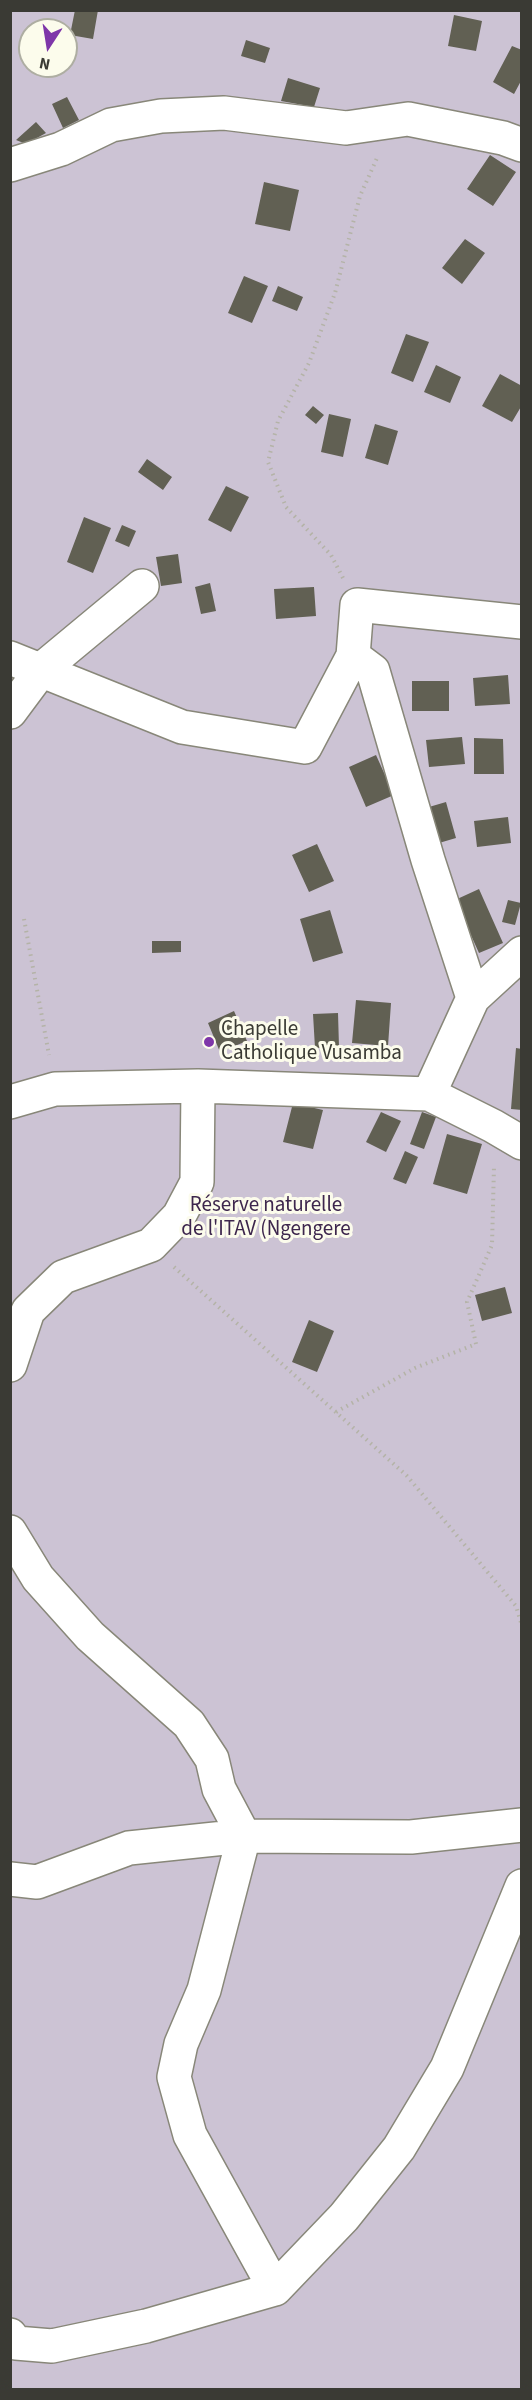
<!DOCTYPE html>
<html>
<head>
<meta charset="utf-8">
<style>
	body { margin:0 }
	#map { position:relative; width:532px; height:2400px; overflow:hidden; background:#efeedf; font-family:"Source Sans 3",sans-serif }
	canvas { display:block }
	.frame { position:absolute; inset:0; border:12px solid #3a3a34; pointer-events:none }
	.north { position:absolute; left:18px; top:18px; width:60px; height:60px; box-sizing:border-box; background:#fcfcec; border:2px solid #aeaea2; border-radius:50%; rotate:192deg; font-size:16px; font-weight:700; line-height:24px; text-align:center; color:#3a3a34 }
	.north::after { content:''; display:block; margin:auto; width:21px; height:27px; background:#7e36a9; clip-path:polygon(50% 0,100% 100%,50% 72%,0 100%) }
</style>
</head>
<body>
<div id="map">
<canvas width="532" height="2400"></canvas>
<div class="frame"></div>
<div class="north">N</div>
</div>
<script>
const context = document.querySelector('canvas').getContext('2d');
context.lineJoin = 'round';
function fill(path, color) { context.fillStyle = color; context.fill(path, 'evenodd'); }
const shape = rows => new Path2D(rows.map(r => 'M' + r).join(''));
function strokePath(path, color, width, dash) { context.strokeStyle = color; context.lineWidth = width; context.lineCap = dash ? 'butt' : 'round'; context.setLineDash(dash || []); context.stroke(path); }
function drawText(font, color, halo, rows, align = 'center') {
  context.font = font + ' "Source Sans 3",sans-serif'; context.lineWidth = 6; context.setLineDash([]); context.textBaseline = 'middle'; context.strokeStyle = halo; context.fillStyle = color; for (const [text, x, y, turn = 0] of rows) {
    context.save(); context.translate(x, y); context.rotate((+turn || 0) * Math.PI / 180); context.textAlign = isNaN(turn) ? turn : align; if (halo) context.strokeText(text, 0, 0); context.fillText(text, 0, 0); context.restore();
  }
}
fill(shape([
	[11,11,521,11,521,2389,11,2390],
	[30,30,66,30,66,66,30,66]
]), '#ccc3d4');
fill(shape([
	[75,10,98,10,93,39,70,35],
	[454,15,482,21,476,51,448,46],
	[246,40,270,48,265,63,241,56],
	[512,46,522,50,522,79,514,94,493,82],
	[288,78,320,88,314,107,281,101],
	[67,97,79,120,63,128,52,104],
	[36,122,46,133,26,144,16,140],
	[490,155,516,172,493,206,467,189],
	[264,182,299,190,290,231,255,224],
	[465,239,485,253,462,284,442,268],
	[244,276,268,286,252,323,228,313],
	[278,286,303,297,297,311,272,301],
	[406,334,429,342,413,382,391,373],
	[436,365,461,377,450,403,424,392],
	[500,374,522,386,522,405,512,422,482,406],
	[313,406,324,415,316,424,305,415],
	[329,414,351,419,343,457,321,452],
	[375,424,398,431,388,465,365,458],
	[147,459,172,477,163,490,138,472],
	[226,486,249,497,231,532,208,520],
	[84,517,111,528,93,573,67,562],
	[122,525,136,531,129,547,115,541],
	[178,554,182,583,161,586,156,557],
	[210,583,216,611,201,614,195,587],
	[314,587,316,616,276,619,274,589],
	[508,675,510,704,475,706,473,678],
	[412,681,449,681,449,711,412,711],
	[462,737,465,764,429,767,426,740],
	[474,738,503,739,504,774,474,774],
	[376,755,394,795,366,807,349,767],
	[446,802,456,838,439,843,429,807],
	[508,817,511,843,477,847,474,821],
	[317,844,334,881,309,892,292,855],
	[479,889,503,943,479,953,455,900],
	[508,900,521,903,515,925,502,922],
	[330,910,343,953,313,962,300,919],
	[152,941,181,941,181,952,152,953],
	[356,1000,391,1003,388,1046,352,1043],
	[234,1011,247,1041,220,1052,208,1023],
	[338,1013,339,1047,315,1048,313,1014],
	[516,1048,522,1049,522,1110,511,1109],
	[293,1103,323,1110,313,1149,283,1142],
	[381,1112,401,1121,386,1152,366,1142],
	[422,1112,436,1117,424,1149,410,1144],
	[447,1134,482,1144,467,1194,433,1184],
	[405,1151,418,1157,406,1184,393,1179],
	[505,1287,512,1313,482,1321,475,1295],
	[309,1320,334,1331,317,1372,292,1362]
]), '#616053');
const street = shape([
	[10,165,61,149,111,125,161,116,224,113,346,128,408,119,503,138,522,145],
	[353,656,373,671,428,860,473,998,429,1094],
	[10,658,182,727,305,747,353,656,357,605,522,622],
	[10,712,42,669,142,586],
	[473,998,522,953],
	[10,1102,55,1089,198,1086,429,1094,493,1126,522,1143],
	[10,1365,28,1311,63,1277,151,1245,179,1216,197,1182,198,1086],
	[10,1532,38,1578,90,1636,189,1724,212,1759,219,1789,244,1836,204,1990,181,2044,174,2077,190,2135,275,2289],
	[10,1879,37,1882,129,1848,244,1836,411,1837,522,1825],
	[10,2335,16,2343,52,2346,146,2326,275,2289,344,2217,399,2148,447,2068,522,1886]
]);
strokePath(street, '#888779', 36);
strokePath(shape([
	[343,578,331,555,286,507,268,462,278,421,309,363,335,293,360,196,377,158],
	[24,919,49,1055],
	[174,1267,407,1476,516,1606,522,1626],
	[336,1412,415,1368,476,1344,467,1302,492,1245,494,1166]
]), '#b4b3a7', 4, [1.5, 4.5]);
strokePath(street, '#fff', 33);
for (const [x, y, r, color] of [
	[209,1042,6,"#7e36a9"]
]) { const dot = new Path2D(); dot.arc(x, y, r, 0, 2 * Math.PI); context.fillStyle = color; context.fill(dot); strokePath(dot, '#fcfcec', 2); }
drawText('21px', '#3a3a34', '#fcfcec', [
	["Chapelle",221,1030],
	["Catholique Vusamba",221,1054]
], 'left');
drawText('21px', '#3d264d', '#fcfcec', [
	["Réserve naturelle",266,1206],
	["de l'ITAV (Ngengere",266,1230]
]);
</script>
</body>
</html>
